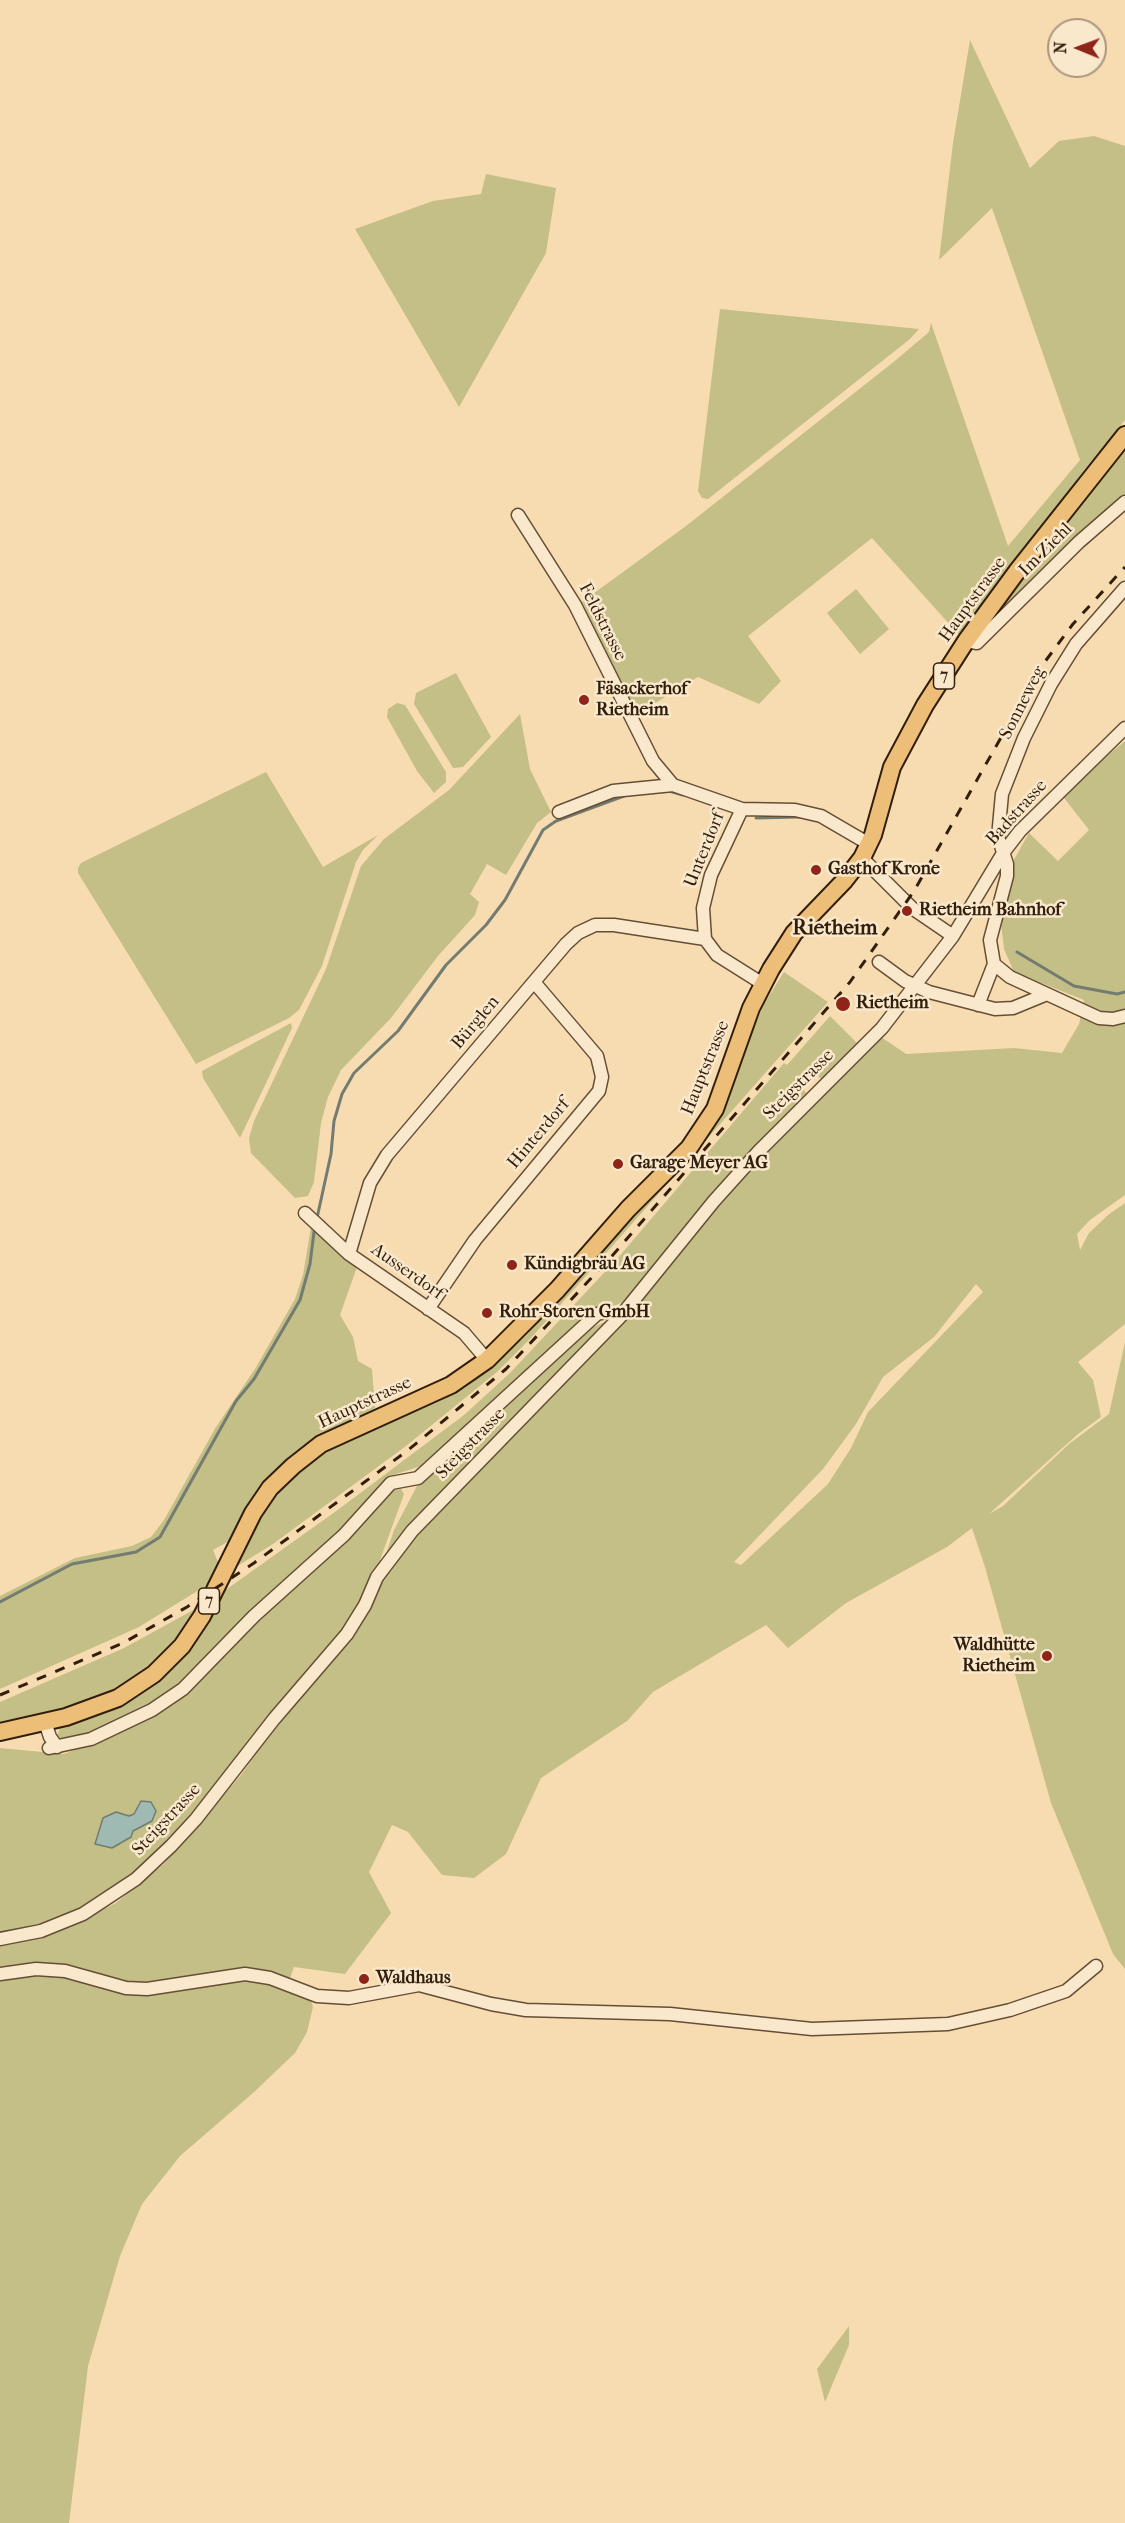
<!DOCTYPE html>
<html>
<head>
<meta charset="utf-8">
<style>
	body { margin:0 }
	#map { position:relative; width:1125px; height:2523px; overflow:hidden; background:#f8dcb1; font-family:"IM FELL French Canon",serif }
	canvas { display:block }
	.north { position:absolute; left:1047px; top:18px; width:60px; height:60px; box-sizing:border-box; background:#fae8cc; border:2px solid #aa977f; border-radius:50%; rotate:271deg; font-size:16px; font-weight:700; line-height:24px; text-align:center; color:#321e0c }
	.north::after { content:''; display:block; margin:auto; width:21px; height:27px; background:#8f2418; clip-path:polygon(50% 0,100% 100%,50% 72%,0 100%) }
</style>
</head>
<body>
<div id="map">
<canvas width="1125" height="2523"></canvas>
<div class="north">N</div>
</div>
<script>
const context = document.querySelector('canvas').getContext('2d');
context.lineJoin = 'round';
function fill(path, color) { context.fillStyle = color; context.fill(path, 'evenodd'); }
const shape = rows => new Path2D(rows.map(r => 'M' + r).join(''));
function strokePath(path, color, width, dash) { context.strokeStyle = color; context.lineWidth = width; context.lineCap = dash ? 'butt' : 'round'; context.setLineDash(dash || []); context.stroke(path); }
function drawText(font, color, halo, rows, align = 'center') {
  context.font = font + ' "IM FELL French Canon",serif'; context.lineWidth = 5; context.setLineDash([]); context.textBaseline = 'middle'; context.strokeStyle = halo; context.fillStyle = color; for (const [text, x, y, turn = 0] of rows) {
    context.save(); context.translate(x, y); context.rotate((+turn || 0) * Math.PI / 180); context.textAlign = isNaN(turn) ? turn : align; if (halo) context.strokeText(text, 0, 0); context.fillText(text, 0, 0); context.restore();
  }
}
fill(shape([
	[970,40,1030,168,1059,141,1094,136,1125,146,1125,420,1084,470,960,636,872,538,748,636,781,681,759,704,698,677,634,716,582,602,686,526,896,360,929,332,931,323,1008,546,1080,460,992,208,939,260,953,143],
	[486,174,556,188,546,253,459,407,355,229,433,201,481,194],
	[720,309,919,329,910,339,708,499,702,498,698,491],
	[1125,446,1125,497,981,634,1010,594],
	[856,589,889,629,860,654,827,613],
	[456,673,491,737,463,767,453,768,414,704,416,693],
	[397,703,405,705,446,772,446,782,434,793,417,771,387,717,388,709],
	[520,714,530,769,551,812,537,823,506,875,487,864,470,894,479,902,475,915,438,956,391,1018,341,1070,328,1097,321,1123,314,1182,308,1196,295,1198,251,1153,249,1138,254,1121,326,969,361,866,384,839,449,790],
	[1125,741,1125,1195,1090,1220,1077,1234,1080,1250,1089,1233,1108,1215,1125,1203,1125,1324,1078,1362,1093,1380,1101,1417,1078,1434,989,1514,1003,1506,1069,1444,1109,1414,1125,1342,1125,1969,1113,1954,1051,1803,985,1567,972,1528,947,1547,846,1603,788,1648,766,1625,653,1692,627,1721,541,1778,506,1854,474,1878,442,1875,408,1832,392,1825,369,1872,391,1913,345,1974,294,1967,289,1981,306,1985,313,2007,307,2032,295,2053,253,2093,180,2156,142,2204,120,2256,88,2366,69,2523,0,2523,0,1748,64,1754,124,1731,155,1714,392,1490,401,1489,404,1494,376,1571,342,1636,195,1817,114,1892,59,1922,64,1929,116,1903,164,1864,241,1775,275,1727,354,1636,382,1579,386,1554,394,1530,419,1482,594,1327,636,1307,718,1203,881,1037,906,1054,1014,1048,1062,1053,1079,1024,1084,1000,1014,972,1004,949,1000,915,1011,865,1029,833,1058,861,1089,830,1061,794],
	[976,1284,983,1292,868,1412,851,1448,828,1484,741,1565,734,1562,823,1469,856,1424,883,1377,934,1337],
	[266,772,323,867,378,835,363,850,356,862,322,966,299,1010,289,1018,196,1064,78,873,78,868,81,863],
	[784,972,828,1002,531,1338,497,1372,406,1446,273,1544,231,1570,258,1519,277,1492,301,1467,327,1449,436,1403,465,1388,526,1336,599,1251,705,1137,764,1004],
	[830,1016,859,1045,824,1082,813,1071,798,1084,809,1096,631,1298,608,1309,432,1459,421,1466,390,1476,372,1499,181,1685,150,1706,89,1736,64,1739,57,1736,61,1725,154,1683,177,1663,203,1629,220,1594,339,1509,464,1415,510,1373,617,1259,784,1063,787,1065],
	[291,1023,292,1028,240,1138,203,1078,202,1071],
	[311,1227,357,1267,340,1315,353,1337,358,1361,372,1369,375,1408,317,1440,231,1540,213,1550,220,1567,207,1585,139,1627,0,1689,0,1596,75,1558,132,1546,151,1537,164,1520,216,1427,255,1369,295,1299,303,1275],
	[197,1608,195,1615,171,1649,139,1676,110,1693,64,1711,0,1723,0,1702,124,1648],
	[849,2326,849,2345,825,2402,817,2369]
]), '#c4be87');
const water = shape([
	[141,1801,151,1802,156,1811,152,1821,133,1831,131,1837,112,1848,95,1844,103,1818,116,1812,129,1816,134,1814,141,1801]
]);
fill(water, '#9fbab2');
strokePath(water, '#737c70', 1.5);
strokePath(shape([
	[669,791,683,795],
	[756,818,799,817],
	[1017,952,1074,986,1117,994,1125,992],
	[317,1218,331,1154,334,1121,342,1094,354,1073,398,1031,446,965,486,925,505,900,543,830,556,821,624,796],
	[0,1602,72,1564,136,1552,160,1537,236,1401,254,1379,300,1300,310,1264,314,1232]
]), '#737c70', 3);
const minor = shape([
	[518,515,575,605,653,761,673,785,742,809,795,810,821,816,869,844],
	[1125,588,1076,644,1051,684,1024,738,1002,794,998,837,1007,864,1007,876,990,940,994,964,1010,977,1099,1018,1113,1019,1125,1016],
	[966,641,977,643,1079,542,1125,502],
	[742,809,711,875,703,908,705,939,717,955,763,984],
	[559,812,613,791,673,785],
	[862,858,912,908,953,936],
	[879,962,905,981,929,992,995,1009,1013,1008,1047,994],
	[978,1005,994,964],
	[305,1213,349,1254,464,1333,487,1360],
	[349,1254,370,1183,387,1155,566,944,578,933,595,925,614,925,705,939],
	[428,1309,475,1240,599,1091,602,1077,597,1056,534,982],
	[45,1722,50,1737,57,1747],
	[49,1748,91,1739,152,1710,183,1689,254,1616,344,1535,391,1483,418,1478,597,1314,606,1312,620,1317],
	[0,1939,41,1931,83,1914,136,1879,171,1846,196,1819,274,1719,347,1634,365,1605,377,1577,412,1531,620,1317,714,1201,759,1151,882,1028,953,936,1003,853,1020,831,1125,728],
	[0,1974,36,1969,65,1971,126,1988,147,1989,245,1974,270,1978,317,1996,349,1998,419,1985,491,2004,526,2010,670,2014,812,2029,948,2024,1010,2010,1066,1991,1096,1966]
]);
const major = shape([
	[0,1732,66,1717,118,1698,154,1674,182,1646,202,1616,253,1513,270,1488,293,1466,321,1444,451,1385,487,1360,557,1290,628,1209,689,1148,715,1109,751,1008,771,969,794,933,844,881,862,858,873,835,892,767,925,705,966,641,1018,570,1125,435]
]);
strokePath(minor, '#644e35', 15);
strokePath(major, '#321e0c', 20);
strokePath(minor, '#fae8cc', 12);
strokePath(major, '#ecbe78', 16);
strokePath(shape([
	[0,1695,123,1643,187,1607,254,1563,407,1451,506,1369,612,1256,850,982,914,891,1041,667,1073,624,1125,567]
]), '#321e0c', 3, [10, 10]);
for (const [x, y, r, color] of [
	[584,700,6,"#8f2418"],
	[816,870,6,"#8f2418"],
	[907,911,6,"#8f2418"],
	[843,1004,8,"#8f2418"],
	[618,1164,6,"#8f2418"],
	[512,1265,6,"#8f2418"],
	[487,1313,6,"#8f2418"],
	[1047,1656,6,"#8f2418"],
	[364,1979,6,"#8f2418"]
]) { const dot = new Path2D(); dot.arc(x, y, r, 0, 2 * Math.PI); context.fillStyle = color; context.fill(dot); strokePath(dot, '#fae8cc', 2); }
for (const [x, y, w] of [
	[944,676,21],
	[209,1601,21]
]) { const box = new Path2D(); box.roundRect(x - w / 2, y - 13, w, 26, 4.5); context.fillStyle = '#fae8cc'; context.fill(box); strokePath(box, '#321e0c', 1.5); }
drawText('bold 16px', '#321e0c', null, [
	["7",944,676],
	["7",209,1601]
]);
drawText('18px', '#321e0c', '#fae8cc', [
	["Im Ziehl",1046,550,-45],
	["Hauptstrasse",973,600,-54],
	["Feldstrasse",602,622,63],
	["Sonneweg",1023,703,-63],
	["Badstrasse",1017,813,-48],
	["Unterdorf",705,850,-68],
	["Bürglen",476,1023,-50],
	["Hauptstrasse",706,1068,-68],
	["Steigstrasse",799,1085,-45],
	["Hinterdorf",539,1134,-50],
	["Ausserdorf",407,1272,35],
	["Hauptstrasse",365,1403,-25],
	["Steigstrasse",471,1444,-46],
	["Steigstrasse",167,1820,-47]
]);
drawText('bold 18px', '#321e0c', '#fae8cc', [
	["Fäsackerhof",596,690],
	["Rietheim",596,711],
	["Gasthof Krone",828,870],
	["Rietheim Bahnhof",919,911],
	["Rietheim",856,1004],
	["Garage Meyer AG",630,1164],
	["Kündigbräu AG",524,1265],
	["Rohr-Storen GmbH",499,1313],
	["Waldhütte",1035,1646,"right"],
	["Rietheim",1035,1667,"right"],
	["Waldhaus",376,1979]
], 'left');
drawText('bold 21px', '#321e0c', '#fae8cc', [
	["Rietheim",835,929]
]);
</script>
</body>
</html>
